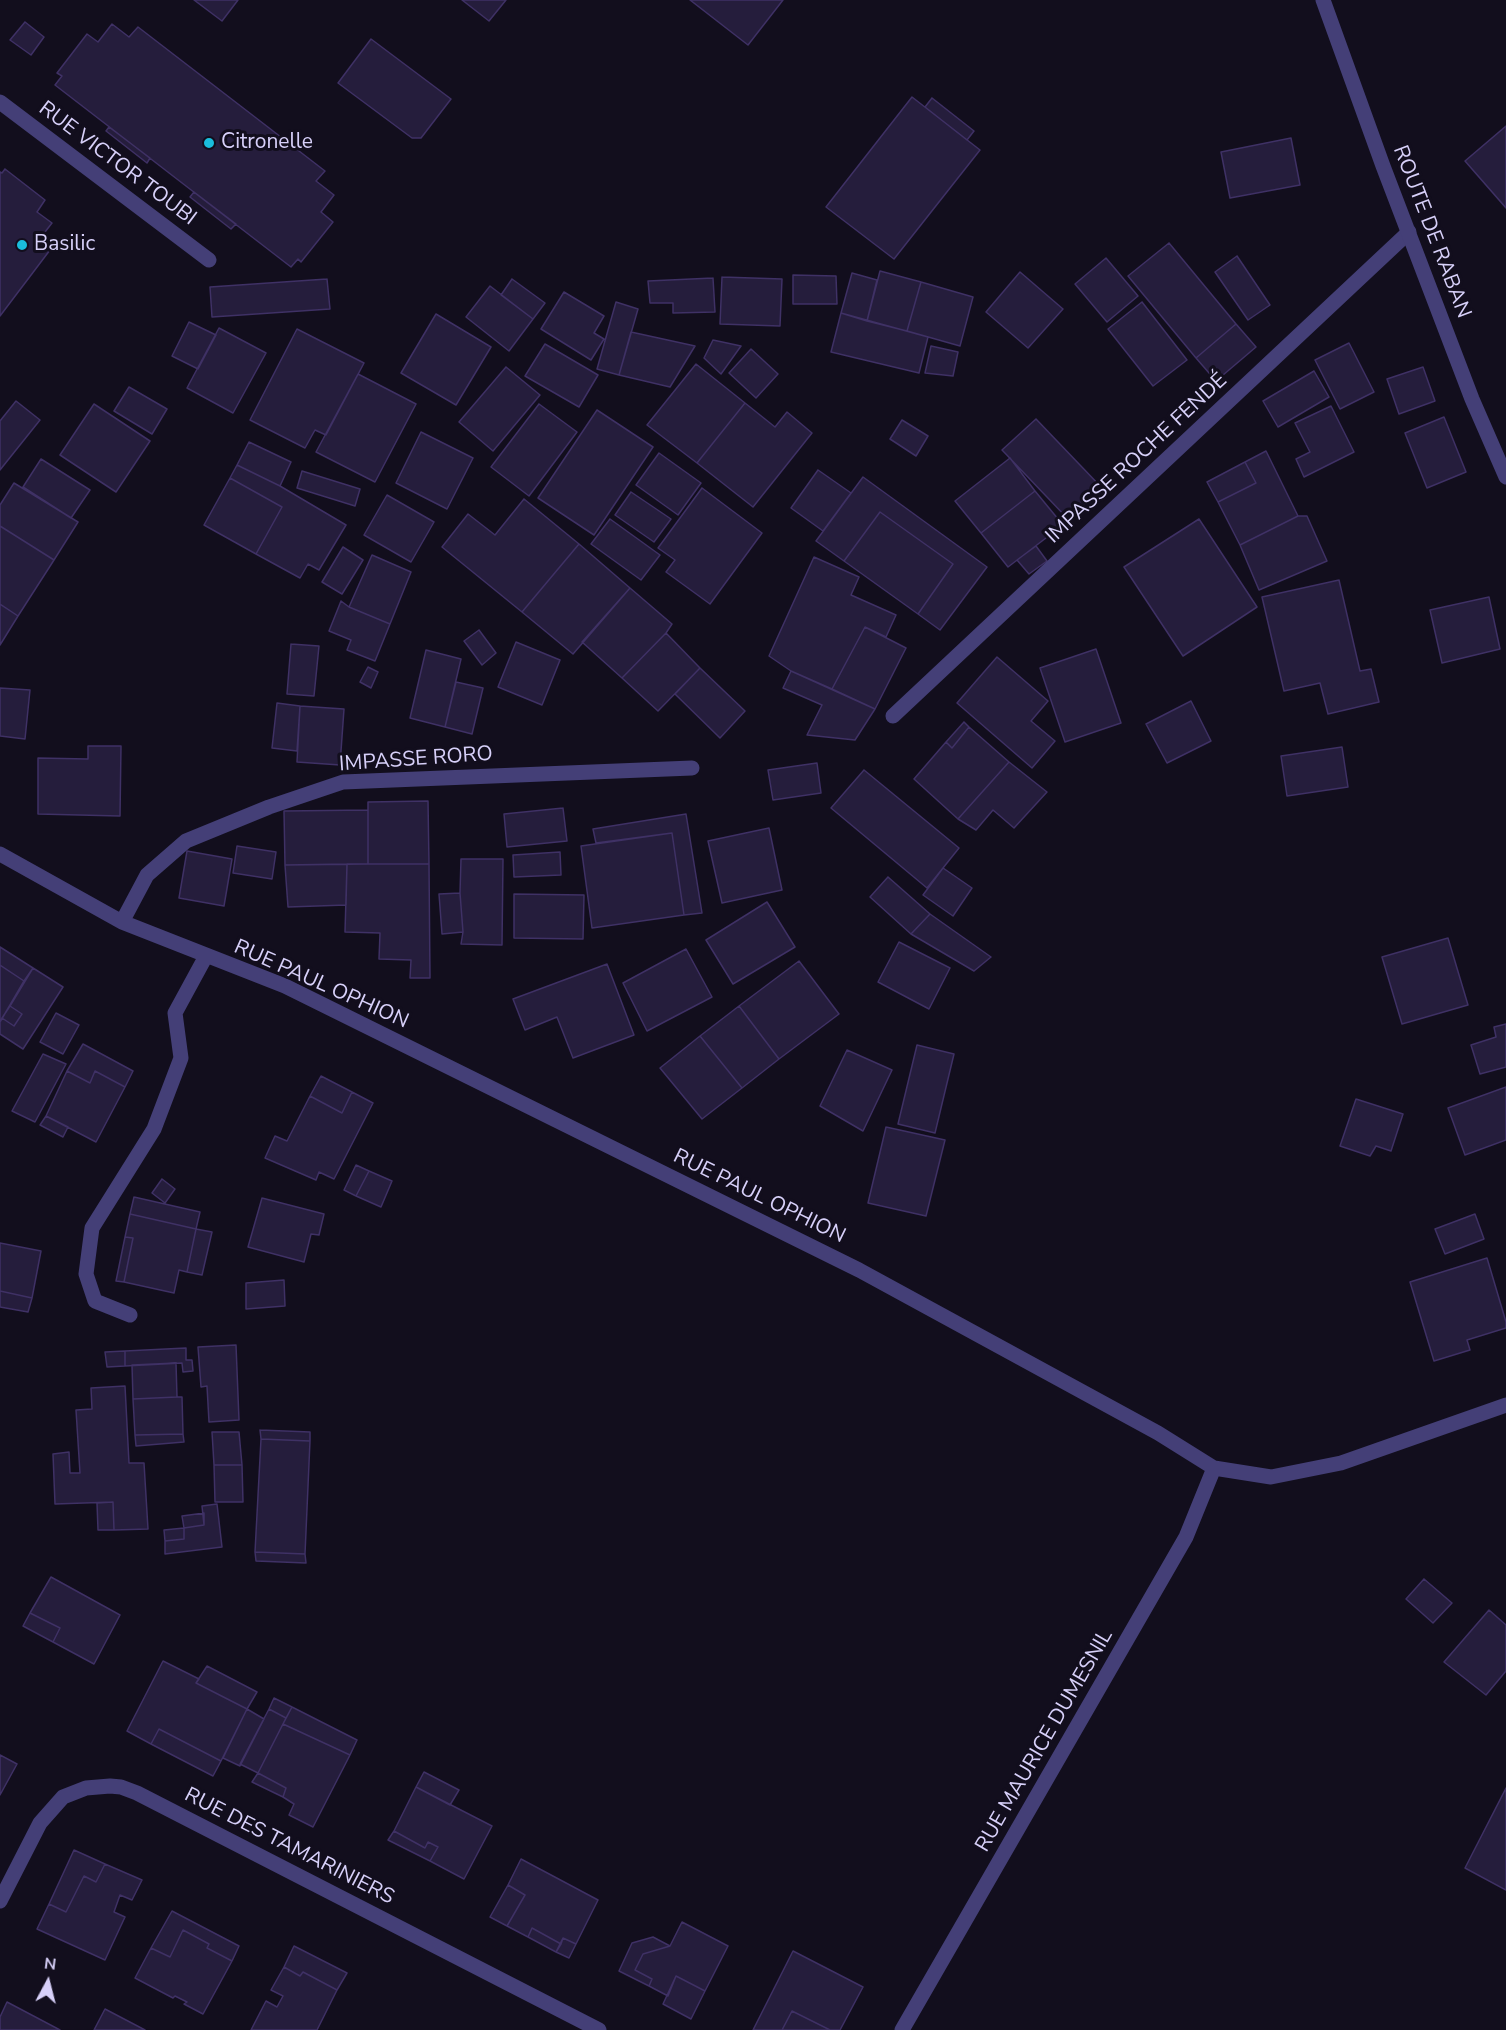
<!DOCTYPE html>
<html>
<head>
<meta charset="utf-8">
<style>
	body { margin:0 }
	#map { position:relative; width:1506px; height:2030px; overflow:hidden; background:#120e1d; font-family:"Nunito Sans",sans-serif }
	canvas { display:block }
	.north { position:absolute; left:18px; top:1952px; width:60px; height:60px; -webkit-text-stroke:4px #120e1d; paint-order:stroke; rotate:7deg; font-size:16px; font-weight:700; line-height:24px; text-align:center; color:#d7d0f9 }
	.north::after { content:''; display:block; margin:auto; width:21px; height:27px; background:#d7d0f9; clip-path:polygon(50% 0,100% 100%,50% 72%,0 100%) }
</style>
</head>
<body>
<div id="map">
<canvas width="1506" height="2030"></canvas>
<div class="north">N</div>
</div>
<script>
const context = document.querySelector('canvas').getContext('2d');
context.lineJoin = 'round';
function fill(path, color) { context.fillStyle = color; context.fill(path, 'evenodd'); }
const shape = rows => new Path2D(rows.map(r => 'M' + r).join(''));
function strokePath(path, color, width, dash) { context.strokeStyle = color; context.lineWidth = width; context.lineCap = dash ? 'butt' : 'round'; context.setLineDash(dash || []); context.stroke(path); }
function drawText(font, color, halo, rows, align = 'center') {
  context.font = font + ' "Nunito Sans",sans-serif'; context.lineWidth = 6; context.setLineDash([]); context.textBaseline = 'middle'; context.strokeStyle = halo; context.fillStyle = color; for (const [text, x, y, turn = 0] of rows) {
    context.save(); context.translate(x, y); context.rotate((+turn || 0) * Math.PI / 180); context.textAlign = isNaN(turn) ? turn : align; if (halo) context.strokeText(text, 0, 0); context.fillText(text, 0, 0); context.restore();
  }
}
const building = shape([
	[194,0,238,0,222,21,194,0],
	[462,0,506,0,489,21,462,0],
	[690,0,783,0,748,45,690,0],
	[25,22,44,37,31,55,10,40,25,22],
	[112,24,129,37,138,27,325,171,316,181,334,195,321,212,333,222,301,262,298,259,291,267,55,85,62,76,57,73,87,34,98,42,112,24],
	[371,39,451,99,421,138,412,138,338,83,371,39],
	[912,97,980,150,894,259,826,207,912,97],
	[932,98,974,131,967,140,925,107,932,98],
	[1506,126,1506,208,1465,161,1506,126],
	[109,127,150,158,147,163,106,131,109,127],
	[1291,138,1300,185,1230,198,1221,152,1291,138],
	[5,169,45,200,37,212,52,223,38,241,50,250,0,316,0,172,2,173,5,169],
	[194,192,236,224,231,229,190,197,194,192],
	[1169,243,1236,324,1196,358,1128,276,1169,243],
	[1237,256,1270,305,1248,320,1215,272,1237,256],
	[1106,258,1138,296,1107,322,1075,284,1106,258],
	[880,271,921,282,907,331,867,321,880,271],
	[1020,272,1063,309,1028,348,986,312,1020,272],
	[852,273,877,280,867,321,841,313,852,273],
	[793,275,836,276,837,304,793,304,793,275],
	[722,277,782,279,780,326,720,324,722,277],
	[713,278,715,312,673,313,673,303,650,303,648,281,713,278],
	[327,279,330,309,212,317,210,287,327,279],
	[512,279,545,303,533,319,501,295,512,279],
	[921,282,973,297,960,346,907,331,921,282],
	[490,286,533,319,509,351,466,317,490,286],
	[564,292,604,316,594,333,604,339,591,360,541,329,564,292],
	[616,302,638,309,619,375,597,369,616,302],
	[1142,302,1187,360,1153,386,1108,329,1142,302],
	[841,313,928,337,919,373,831,352,841,313],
	[436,314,491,347,456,405,401,373,436,314],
	[189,322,216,335,198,369,172,356,189,322],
	[1236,324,1256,347,1216,381,1196,358,1236,324],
	[219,328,266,353,233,413,187,388,219,328],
	[297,329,364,363,326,435,315,430,305,448,250,420,297,329],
	[631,332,695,346,670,387,619,375,631,332],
	[713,340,741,346,721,374,704,358,713,340],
	[1349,343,1374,392,1340,409,1315,360,1349,343],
	[545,344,598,375,579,407,525,376,545,344],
	[931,346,958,352,953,376,925,373,931,346],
	[751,349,778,374,756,398,729,373,751,349],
	[696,364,745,403,697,463,647,425,696,364],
	[506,367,540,395,493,451,459,422,506,367],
	[1423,367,1435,401,1399,414,1387,379,1423,367],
	[1314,371,1329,397,1278,427,1263,401,1314,371],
	[358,374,416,404,375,482,316,452,358,374],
	[129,387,167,409,152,434,114,411,129,387],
	[16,401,40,420,0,470,0,421,16,401],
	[745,403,775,427,787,412,812,433,753,507,697,463,745,403],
	[94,404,150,441,116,492,60,455,94,404],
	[539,404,577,432,529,496,491,467,539,404],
	[1331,406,1354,452,1304,477,1296,459,1310,452,1295,423,1331,406],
	[597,410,653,447,594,535,538,498,597,410],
	[1444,417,1466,472,1427,488,1405,433,1444,417],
	[1036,419,1102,488,1068,519,1002,450,1036,419],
	[902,420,928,436,916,456,890,439,902,420],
	[421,432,473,458,447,509,396,483,421,432],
	[249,442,291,462,280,486,237,465,249,442],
	[1266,451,1298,516,1240,545,1218,502,1256,483,1245,462,1266,451],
	[659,453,701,483,678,515,636,485,659,453],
	[1010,458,1035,491,981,533,955,501,1010,458],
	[41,459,90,490,71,518,23,487,41,459],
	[1245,462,1256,483,1218,502,1207,482,1245,462],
	[237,465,280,486,346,525,319,570,308,564,300,578,256,554,282,507,230,478,237,465],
	[818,470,851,493,823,531,791,508,818,470],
	[302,471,360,489,355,506,297,488,302,471],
	[863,477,987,567,940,630,918,614,953,564,880,512,844,561,816,541,863,477],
	[230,478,282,507,256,554,204,525,230,478],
	[14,483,78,522,54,560,0,526,0,505,14,483],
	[702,488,762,533,710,604,666,572,675,560,658,548,702,488],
	[1035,491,1063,525,1008,567,981,533,1035,491],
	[631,492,671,519,654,542,615,515,631,492],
	[387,495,434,522,411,562,364,535,387,495],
	[524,499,579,544,522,612,442,547,468,514,495,535,524,499],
	[880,512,953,564,918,614,844,561,880,512],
	[1298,516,1307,516,1327,561,1259,590,1240,545,1298,516],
	[610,519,660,555,641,580,591,544,610,519],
	[1199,519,1257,607,1183,656,1124,567,1199,519],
	[0,526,54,560,18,616,0,604,0,526],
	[579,544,630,588,573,654,522,612,579,544],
	[1036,546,1047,561,1029,574,1017,560,1036,546],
	[343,547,363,560,342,594,322,582,343,547],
	[372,555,411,572,390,624,349,607,372,555],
	[814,557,859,577,851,595,896,615,886,637,865,627,832,689,791,671,769,656,814,557],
	[1339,580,1360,671,1371,669,1379,702,1328,714,1320,683,1284,691,1262,597,1339,580],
	[630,588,672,624,666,633,622,678,582,642,630,588],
	[1489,597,1500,649,1442,663,1430,610,1489,597],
	[341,601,349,607,390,624,375,661,347,650,351,640,329,631,341,601],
	[0,604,18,616,0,645,0,604],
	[865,627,906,648,875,709,832,689,865,627],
	[479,630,496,653,482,665,464,641,479,630],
	[666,633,700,668,658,711,622,678,666,633],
	[516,642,560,660,542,705,498,687,516,642],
	[291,644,319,646,314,696,287,694,291,644],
	[1096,649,1121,723,1065,742,1040,668,1096,649],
	[426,650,461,659,445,727,410,718,426,650],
	[997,657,1048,701,1031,721,1055,741,1032,768,957,703,997,657],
	[368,667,378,672,371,688,360,682,368,667],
	[700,668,745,711,720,738,675,694,700,668],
	[791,671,875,709,855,740,807,735,822,705,783,688,791,671],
	[456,682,483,688,472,734,445,727,456,682],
	[0,688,30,690,25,739,0,736,0,688],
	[1191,701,1211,741,1167,763,1146,724,1191,701],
	[277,703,300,706,297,751,272,748,277,703],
	[300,706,344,709,340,765,297,762,300,706],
	[964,722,969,727,952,748,946,742,964,722],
	[969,727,1009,762,958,819,914,779,946,742,952,748,969,727],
	[88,746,121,746,120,816,38,814,38,758,88,759,88,746],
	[1342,747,1348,787,1287,796,1281,756,1342,747],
	[1009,762,1047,792,1014,828,993,810,976,830,958,819,1009,762],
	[817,763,821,793,773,800,768,770,817,763],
	[864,770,959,848,927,888,831,808,864,770],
	[428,801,429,864,368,864,368,802,428,801],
	[563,808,567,841,507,847,504,814,563,808],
	[368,810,368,864,285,865,284,811,368,810],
	[686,814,702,913,684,915,672,833,596,843,593,829,686,814],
	[769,828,782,890,722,903,708,841,769,828],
	[672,833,684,915,592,928,581,846,672,833],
	[237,846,276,852,272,879,233,873,237,846],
	[187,851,232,859,224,906,179,898,187,851],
	[560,852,561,875,514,877,513,855,560,852],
	[461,859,503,859,502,945,461,944,463,932,460,893,461,859],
	[347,864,429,864,430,978,410,978,411,960,379,959,380,933,345,932,347,864],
	[347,864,346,905,288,907,285,865,347,864],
	[943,868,972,888,953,916,923,895,943,868],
	[888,877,930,914,911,934,870,897,888,877],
	[460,893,463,932,442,934,439,894,460,893],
	[514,894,584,895,583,939,514,938,514,894],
	[767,902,795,947,733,984,706,940,767,902],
	[930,914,991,957,974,971,911,934,930,914],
	[1448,938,1468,1005,1402,1024,1382,957,1448,938],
	[899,942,950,968,929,1009,878,982,899,942],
	[0,947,33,968,24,981,0,965,0,947],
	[686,949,712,997,647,1031,623,983,686,949],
	[799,961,839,1014,779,1059,739,1006,799,961],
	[607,964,634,1035,573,1058,557,1017,525,1030,513,999,607,964],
	[0,965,24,981,0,1022,0,965],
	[33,968,63,987,23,1049,0,1034,0,1022,2,1018,14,1026,22,1014,10,1006,33,968],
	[10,1006,22,1014,14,1026,2,1018,10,1006],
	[739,1006,779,1059,742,1088,700,1036,739,1006],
	[56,1013,79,1025,63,1054,40,1042,56,1013],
	[1506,1024,1506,1067,1480,1074,1471,1045,1496,1037,1494,1027,1506,1024],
	[700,1036,742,1088,702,1119,660,1068,700,1036],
	[83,1044,133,1071,125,1087,95,1071,90,1083,67,1071,83,1044],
	[917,1045,954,1054,935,1133,898,1124,917,1045],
	[847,1050,892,1070,863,1131,820,1106,847,1050],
	[43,1054,66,1064,35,1122,12,1111,43,1054],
	[67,1071,90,1083,95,1071,125,1087,96,1142,46,1116,67,1071],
	[321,1076,352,1092,342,1113,310,1096,321,1076],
	[1506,1087,1506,1140,1465,1155,1448,1108,1506,1087],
	[352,1092,373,1103,334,1179,319,1172,316,1180,265,1158,275,1136,287,1141,310,1096,342,1113,352,1092],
	[1356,1099,1403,1114,1391,1151,1376,1146,1370,1156,1340,1146,1356,1099],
	[46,1116,68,1127,63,1137,40,1125,46,1116],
	[886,1127,945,1140,926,1216,868,1203,886,1127],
	[356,1165,369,1171,356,1196,344,1190,356,1165],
	[369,1171,392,1181,381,1207,356,1196,369,1171],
	[162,1179,175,1189,165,1203,152,1193,162,1179],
	[134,1197,200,1212,196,1229,130,1214,134,1197],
	[262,1198,324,1214,319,1235,311,1234,304,1262,248,1247,262,1198],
	[130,1214,196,1229,187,1272,179,1270,174,1293,124,1282,133,1238,125,1237,130,1214],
	[1475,1214,1484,1239,1445,1254,1435,1229,1475,1214],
	[196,1229,212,1232,202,1275,187,1272,196,1229],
	[125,1237,133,1238,124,1282,116,1281,125,1237],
	[0,1243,41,1251,32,1298,0,1291,0,1243],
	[1487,1258,1506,1322,1506,1328,1467,1340,1470,1350,1434,1361,1410,1282,1487,1258],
	[284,1280,285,1306,246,1309,246,1283,284,1280],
	[0,1291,32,1298,28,1312,0,1307,0,1291],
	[236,1345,239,1420,209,1422,207,1386,201,1387,198,1347,236,1345],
	[186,1348,186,1360,192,1360,193,1371,183,1372,182,1363,125,1366,125,1351,186,1348],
	[125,1351,125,1366,107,1367,105,1352,125,1351],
	[176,1363,177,1397,133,1399,132,1365,176,1363],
	[125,1386,129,1463,144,1463,148,1529,114,1530,113,1502,55,1504,53,1454,69,1452,70,1473,80,1473,76,1410,92,1409,91,1388,125,1386],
	[177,1397,182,1397,183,1434,135,1435,133,1399,177,1397],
	[260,1430,310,1432,310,1441,261,1439,260,1430],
	[212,1432,239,1432,242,1465,214,1465,212,1432],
	[183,1434,184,1442,136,1446,135,1435,183,1434],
	[261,1439,310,1441,305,1554,255,1552,261,1439],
	[214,1465,242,1465,243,1502,215,1502,214,1465],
	[113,1502,114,1530,98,1530,97,1503,113,1502],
	[217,1504,222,1547,165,1554,165,1541,184,1539,184,1528,204,1525,202,1506,217,1504],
	[204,1513,204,1525,184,1528,182,1516,204,1513],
	[184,1528,184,1539,165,1541,164,1530,184,1528],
	[255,1552,305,1554,306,1563,256,1561,255,1552],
	[51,1577,120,1615,94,1664,53,1642,60,1628,30,1613,51,1577],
	[1424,1579,1452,1603,1433,1623,1406,1599,1424,1579],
	[1489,1610,1506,1625,1506,1671,1486,1695,1444,1662,1489,1610],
	[30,1613,60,1628,53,1642,23,1626,30,1613],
	[163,1661,199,1679,196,1683,247,1709,221,1761,159,1729,151,1744,127,1731,163,1661],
	[207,1666,257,1692,247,1709,196,1683,207,1666],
	[274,1698,292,1707,286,1718,269,1709,274,1698],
	[292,1707,357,1740,350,1755,283,1724,292,1707],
	[247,1709,264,1719,240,1766,223,1758,247,1709],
	[269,1709,286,1718,258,1773,240,1764,269,1709],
	[283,1724,350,1755,313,1827,289,1815,294,1804,283,1797,286,1788,258,1773,283,1724],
	[159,1729,221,1761,213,1776,151,1744,159,1729],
	[0,1755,17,1764,0,1795,0,1755],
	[424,1772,459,1790,450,1805,416,1787,424,1772],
	[258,1773,286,1788,283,1797,252,1782,258,1773],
	[416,1787,492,1826,464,1879,430,1861,438,1847,428,1842,425,1848,394,1831,416,1787],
	[1506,1788,1506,1890,1465,1868,1506,1788],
	[394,1831,425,1848,428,1842,438,1847,430,1861,388,1840,394,1831],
	[74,1850,105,1864,96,1882,84,1876,66,1912,49,1904,74,1850],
	[521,1859,598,1900,576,1944,563,1938,561,1944,532,1928,528,1937,507,1926,525,1895,508,1885,521,1859],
	[105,1864,142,1880,132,1900,120,1895,114,1912,125,1917,105,1960,37,1929,49,1904,66,1912,84,1876,96,1882,105,1864],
	[508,1885,525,1895,507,1926,490,1917,508,1885],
	[172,1911,239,1946,232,1961,207,1948,209,1944,183,1930,170,1957,151,1948,172,1911],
	[682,1922,728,1946,705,1991,676,1976,668,1996,649,1986,652,1979,635,1970,643,1954,670,1946,682,1922],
	[532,1928,561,1944,556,1952,528,1937,532,1928],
	[183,1930,209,1944,207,1948,232,1961,203,2014,184,2004,187,2002,175,1996,173,1998,135,1978,151,1948,170,1957,183,1930],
	[653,1937,670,1946,643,1954,635,1970,652,1979,649,1986,619,1971,632,1943,653,1937],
	[563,1938,576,1944,569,1958,556,1952,563,1938],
	[294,1946,347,1973,337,1990,303,1972,300,1976,284,1967,294,1946],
	[793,1951,863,1987,840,2030,830,2030,792,2011,782,2030,753,2030,793,1951],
	[284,1967,300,1976,303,1972,337,1990,317,2030,251,2030,266,2001,277,2007,283,1996,271,1990,284,1967],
	[676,1976,705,1991,691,2019,663,2004,676,1976],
	[7,2002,60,2030,0,2030,0,2017,7,2002],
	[105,2009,145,2030,94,2030,105,2009],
	[792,2011,830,2030,782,2030,792,2011]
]);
fill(building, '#251d3c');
strokePath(building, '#3f3165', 1.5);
strokePath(shape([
	[0,102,209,260],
	[893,716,1409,232],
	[0,854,122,922,285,986,859,1270,1158,1433,1214,1468,1271,1477,1341,1463,1506,1405],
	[122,922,147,875,186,841,269,807,343,782,692,768],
	[130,1315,95,1301,86,1274,92,1228,154,1129,181,1058,175,1013,206,956],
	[0,1901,40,1823,63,1797,86,1788,110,1786,121,1787,137,1793,599,2030],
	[902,2030,1186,1537,1214,1468]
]), '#443f77', 15);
strokePath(shape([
	[1323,0,1383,166,1472,399,1506,477]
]), '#443f77', 15);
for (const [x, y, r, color] of [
	[209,143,6,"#1abddc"],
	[22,245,6,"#1abddc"]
]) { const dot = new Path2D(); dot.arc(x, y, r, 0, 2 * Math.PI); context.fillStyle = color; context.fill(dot); strokePath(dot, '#120e1d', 2); }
drawText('21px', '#d7d0f9', '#120e1d', [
	["Citronelle",221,143],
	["Basilic",34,245]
], 'left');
drawText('21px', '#d7d0f9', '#120e1d', [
	["RUE VICTOR TOUBI",117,164,37],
	["ROUTE DE RABAN",1431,232,69],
	["IMPASSE ROCHE FENDÉ",1137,459,-43],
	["IMPASSE RORO",416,760,-4],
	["RUE PAUL OPHION",321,985,24],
	["RUE PAUL OPHION",759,1197,26],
	["RUE MAURICE DUMESNIL",1045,1741,-60],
	["RUE DES TAMARINIERS",289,1847,27]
]);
</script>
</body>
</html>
